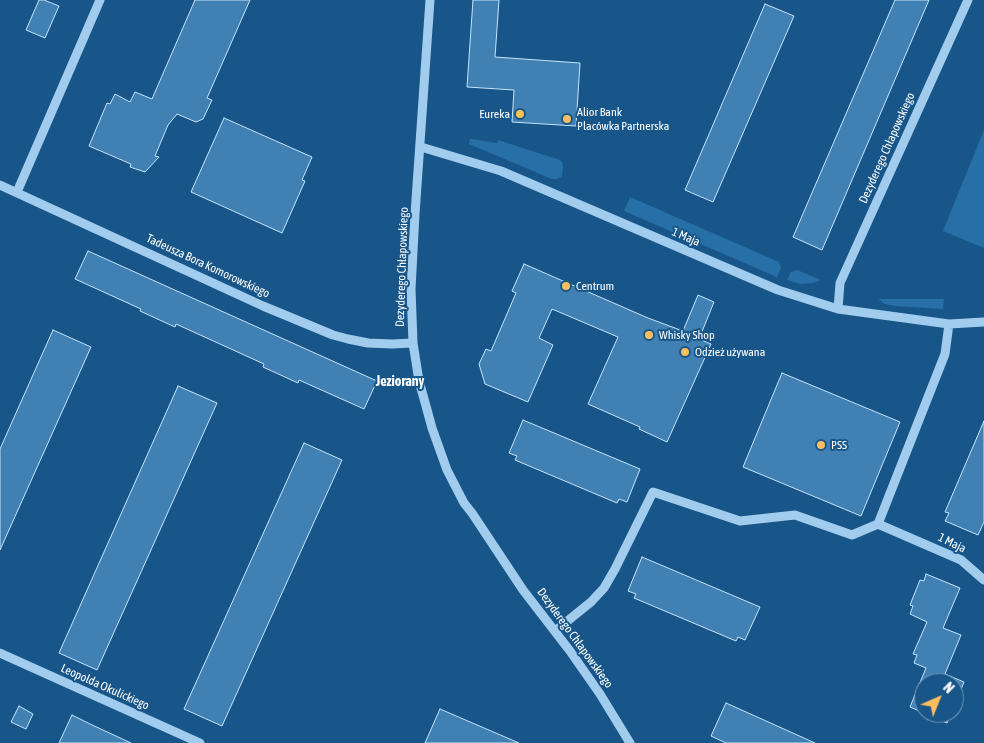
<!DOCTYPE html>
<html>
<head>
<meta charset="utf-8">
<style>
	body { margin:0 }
	#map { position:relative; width:984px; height:743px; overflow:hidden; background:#18568a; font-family:"Asap Condensed",sans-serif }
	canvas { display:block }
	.north { position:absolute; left:914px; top:673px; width:50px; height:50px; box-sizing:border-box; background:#18568a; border:1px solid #749ab9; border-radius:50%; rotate:44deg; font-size:14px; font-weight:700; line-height:20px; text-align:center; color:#fff }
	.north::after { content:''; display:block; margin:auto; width:18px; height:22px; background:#ffbf5e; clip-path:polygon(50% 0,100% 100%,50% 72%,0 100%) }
</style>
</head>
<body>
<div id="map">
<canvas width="984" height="743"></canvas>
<div class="north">N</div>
</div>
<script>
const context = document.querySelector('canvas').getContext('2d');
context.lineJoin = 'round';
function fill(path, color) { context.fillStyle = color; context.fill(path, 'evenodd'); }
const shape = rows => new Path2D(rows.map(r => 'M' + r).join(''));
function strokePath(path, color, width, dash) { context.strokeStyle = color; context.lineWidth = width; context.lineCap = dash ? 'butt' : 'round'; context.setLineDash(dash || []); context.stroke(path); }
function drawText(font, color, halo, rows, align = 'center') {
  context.font = font + ' "Asap Condensed",sans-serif'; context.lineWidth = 4; context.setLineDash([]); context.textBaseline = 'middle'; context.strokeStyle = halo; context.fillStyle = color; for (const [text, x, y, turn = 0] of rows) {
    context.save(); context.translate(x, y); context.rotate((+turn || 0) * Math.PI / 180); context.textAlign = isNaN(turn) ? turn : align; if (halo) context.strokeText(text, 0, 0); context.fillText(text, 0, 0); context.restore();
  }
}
fill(shape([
	[984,130,984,248,943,231],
	[470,139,471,139,497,143,498,140,560,160,562,162,563,167,562,176,558,179,552,179,469,144],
	[630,197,779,262,781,268,777,277,624,211],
	[797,270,821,280,813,283,800,284,787,280,791,272],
	[878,299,944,299,943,309,895,306,885,304]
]), '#276fa7');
const building = shape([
	[39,0,44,0,59,6,45,38,26,30,39,0],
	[195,0,250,0,207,98,212,100,203,119,196,122,177,114,168,125,155,156,159,157,145,172,130,167,131,164,89,146,107,103,110,104,115,94,130,102,135,92,152,99,195,0],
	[473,0,499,0,495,57,580,63,576,126,512,122,514,90,467,87,473,0],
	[895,0,929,0,822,250,793,237,895,0],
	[765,4,794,16,713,202,685,190,765,4],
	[224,118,312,157,302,180,305,181,282,233,191,192,224,118],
	[88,251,377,381,364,409,299,380,298,383,263,367,264,364,176,324,175,327,140,311,141,309,75,279,88,251],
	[524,264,648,318,683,331,698,295,714,302,699,339,711,344,667,442,639,429,640,427,588,404,618,337,552,309,539,338,553,345,528,402,485,384,479,364,486,349,491,351,516,293,512,291,524,264],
	[53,330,91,347,0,550,0,449,53,330],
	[782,373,900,422,861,516,743,467,782,373],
	[178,386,217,403,97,670,59,653,178,386],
	[523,420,640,469,627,502,619,499,617,503,515,460,517,456,509,453,523,420],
	[984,421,984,522,978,535,945,521,949,513,945,512,984,421],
	[304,443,342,460,222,726,184,709,304,443],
	[642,557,760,607,745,640,738,637,736,641,634,598,636,594,628,591,642,557],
	[926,574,960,588,943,628,961,635,945,674,964,682,954,706,954,683,924,683,924,713,910,707,926,668,914,663,917,655,913,654,927,622,910,614,913,606,910,605,920,580,924,581,926,574],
	[726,703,815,743,726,743,711,736,726,703],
	[19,706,33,714,26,729,11,722,19,706],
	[440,709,519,743,425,743,440,709],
	[924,713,951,713,947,723,924,713],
	[72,715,90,724,131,743,59,743,72,715]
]);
fill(building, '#4080b3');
strokePath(building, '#c7e4fa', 1);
strokePath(shape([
	[430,0,415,214,411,289,413,343,419,381,426,406,432,428,447,470,464,503,472,513,523,590,570,651,600,694,630,743],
	[421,147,501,171,778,290,838,309,949,324,984,322],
	[0,185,263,306,333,335,348,339,368,343,392,344,413,343],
	[17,192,100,0],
	[838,309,840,283,968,0],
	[878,524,961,560,984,580],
	[555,631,591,602,604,588,615,569,653,492,740,521,795,515,852,535,878,524,945,354,949,324],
	[0,653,200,743]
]), '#a1ccee', 9);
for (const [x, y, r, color] of [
	[520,114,5,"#ffbf5e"],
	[567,119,5,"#ffbf5e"],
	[566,286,5,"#ffbf5e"],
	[649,335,5,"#ffbf5e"],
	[685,352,5,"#ffbf5e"],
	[821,445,5,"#ffbf5e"]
]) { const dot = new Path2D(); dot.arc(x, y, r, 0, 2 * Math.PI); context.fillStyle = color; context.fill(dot); strokePath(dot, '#18568a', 2); }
drawText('12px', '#fff', '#18568a', [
	["Alior Bank",577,112],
	["Placówka Partnerska",577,126],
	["Eureka",510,114,"right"],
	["Centrum",576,286],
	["Whisky Shop",659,335],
	["Odzież używana",695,352],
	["PSS",831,445]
], 'left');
drawText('12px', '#fff', '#18568a', [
	["Dezyderego Chłapowskiego",887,148,-66],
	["1 Maja",686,237,23],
	["Tadeusza Bora Komorowskiego",208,266,25],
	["Dezyderego Chłapowskiego",402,267,-88],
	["1 Maja",952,543,26],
	["Dezyderego Chłapowskiego",575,638,54],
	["Leopolda Okulickiego",105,687,24]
]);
drawText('bold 14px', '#fff', '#18568a', [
	["Jeziorany",400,382]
]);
</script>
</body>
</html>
